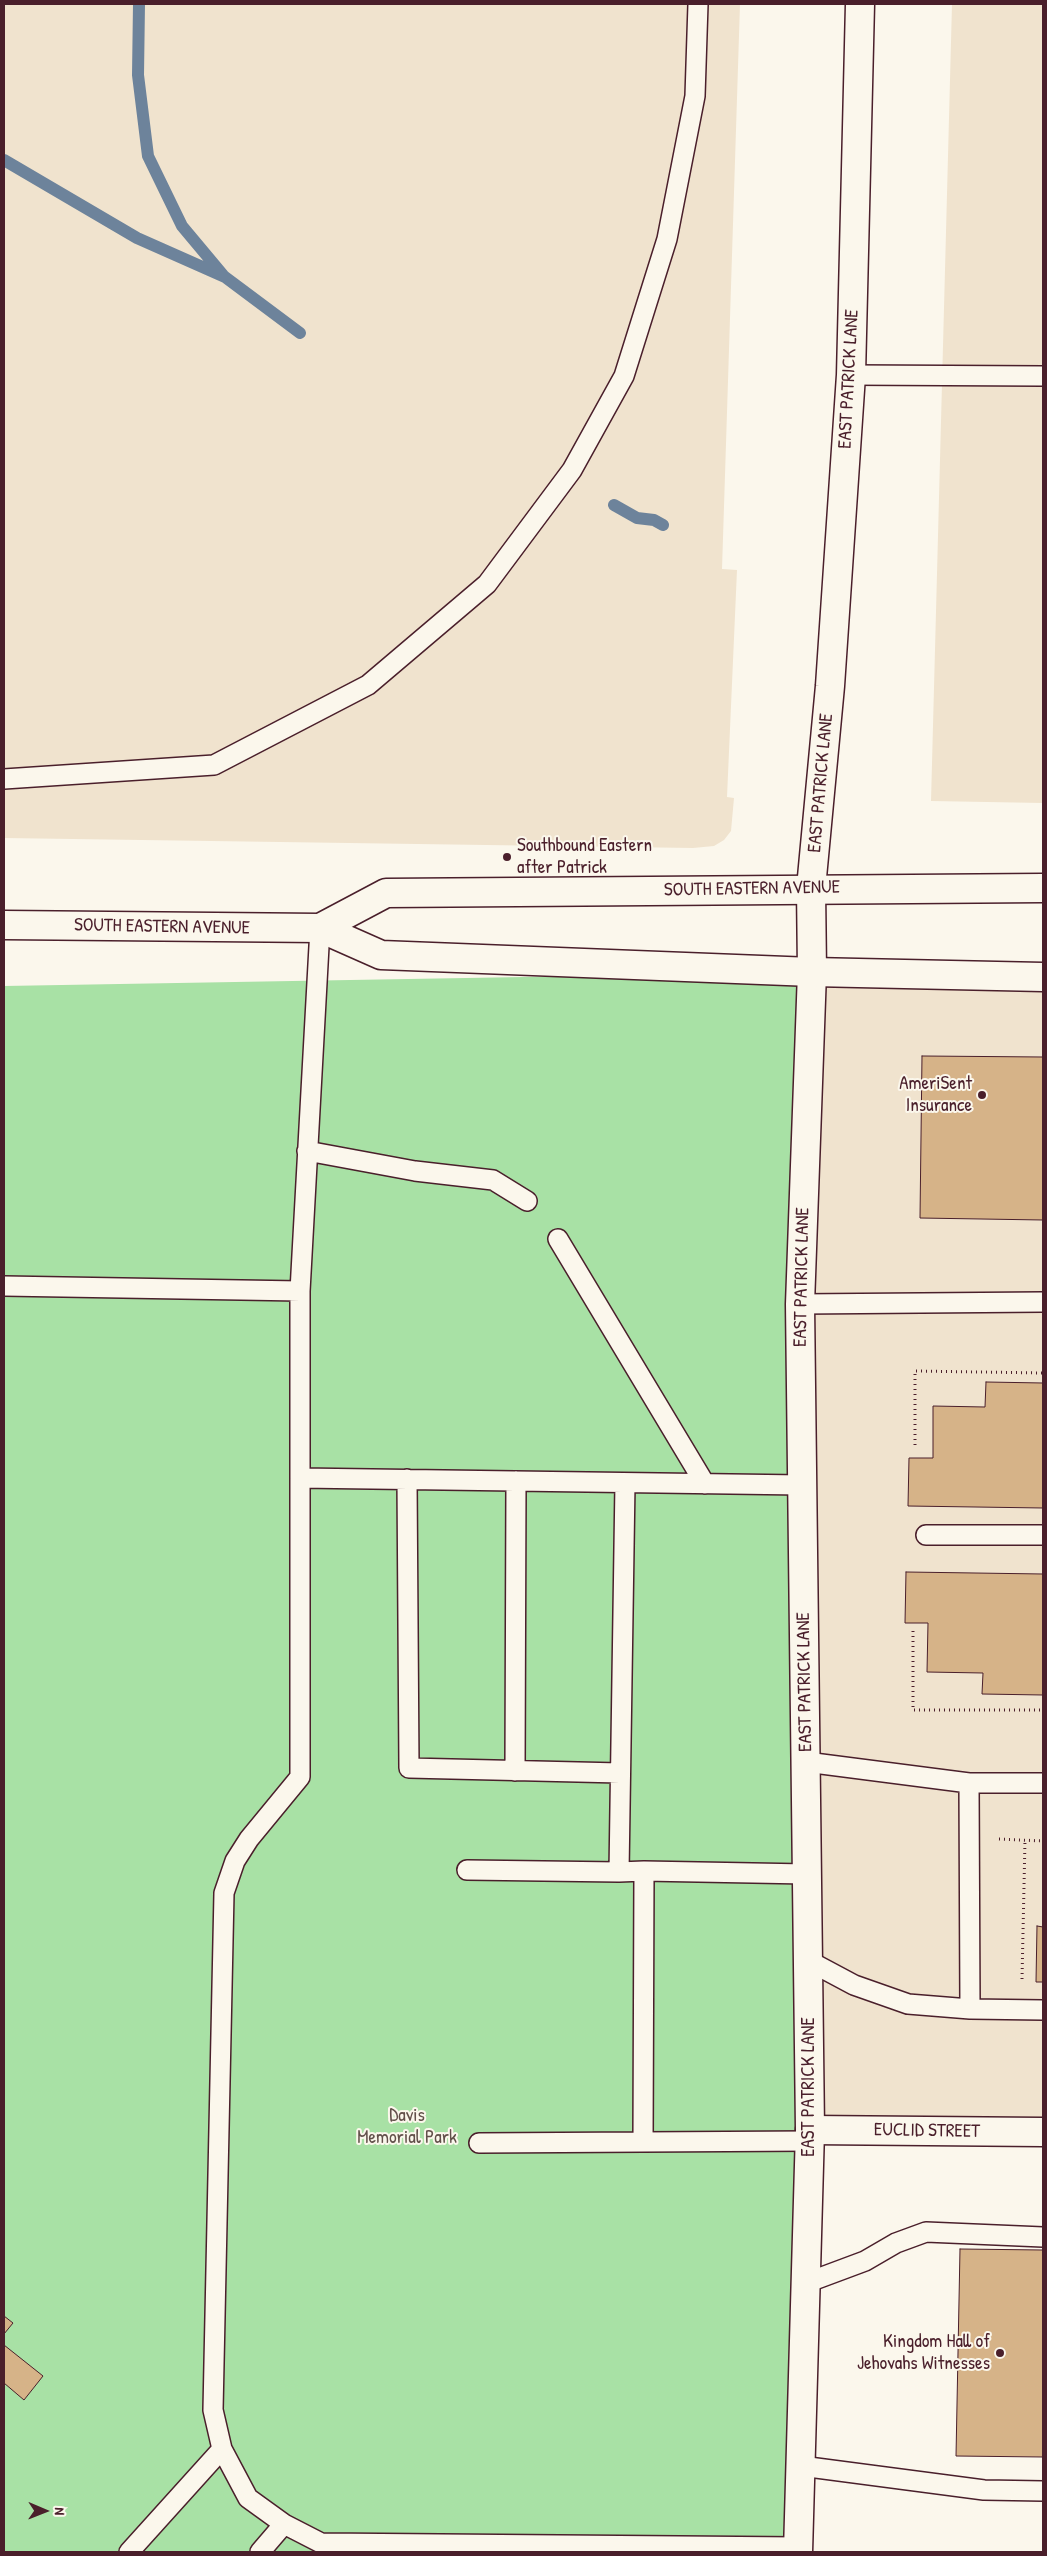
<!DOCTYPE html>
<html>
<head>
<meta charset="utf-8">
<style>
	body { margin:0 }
	#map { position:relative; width:1047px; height:2556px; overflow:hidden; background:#fbf7ec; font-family:"Patrick Hand",sans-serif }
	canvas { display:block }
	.frame { position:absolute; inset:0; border:5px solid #4a1f2b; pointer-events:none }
	.north { position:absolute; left:20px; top:2486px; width:50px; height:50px; -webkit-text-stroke:4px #fbf7ec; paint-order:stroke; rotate:91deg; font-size:14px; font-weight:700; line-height:20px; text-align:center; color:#4a1f2b }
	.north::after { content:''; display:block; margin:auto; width:18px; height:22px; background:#4a1f2b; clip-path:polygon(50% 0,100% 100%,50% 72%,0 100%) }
</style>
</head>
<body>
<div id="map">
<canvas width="1047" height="2556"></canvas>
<div class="frame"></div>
<div class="north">N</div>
</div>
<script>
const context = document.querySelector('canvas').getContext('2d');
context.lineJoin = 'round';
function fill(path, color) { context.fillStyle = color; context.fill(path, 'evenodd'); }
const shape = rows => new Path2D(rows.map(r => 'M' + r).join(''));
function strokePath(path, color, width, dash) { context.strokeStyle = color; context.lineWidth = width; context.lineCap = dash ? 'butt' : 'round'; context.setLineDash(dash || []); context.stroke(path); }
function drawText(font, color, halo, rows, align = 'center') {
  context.font = font + ' "Patrick Hand",sans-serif'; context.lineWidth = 4; context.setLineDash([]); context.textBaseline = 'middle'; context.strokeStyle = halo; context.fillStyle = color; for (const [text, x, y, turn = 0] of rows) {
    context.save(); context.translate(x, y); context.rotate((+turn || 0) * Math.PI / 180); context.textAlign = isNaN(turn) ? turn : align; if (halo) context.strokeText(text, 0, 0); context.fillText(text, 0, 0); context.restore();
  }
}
fill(shape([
	[4,4,740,4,722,569,737,570,727,797,734,798,731,831,724,840,714,846,693,848,4,838],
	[952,4,1043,4,1043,803,931,801],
	[812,972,1043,977,1043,2132,810,2130]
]), '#f0e3ce');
fill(shape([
	[812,972,798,2552,4,2552,4,986]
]), '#a8e1a5');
strokePath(shape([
	[139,4,138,75,148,156,182,226,223,275],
	[4,160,137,238,225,277,300,333],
	[614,505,637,518,654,520,663,525]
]), '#6d839b', 12);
const building = shape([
	[922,1056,1043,1057,1043,1220,920,1218,922,1056],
	[986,1382,1043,1383,1043,1508,908,1506,909,1458,933,1458,933,1406,985,1407,986,1382],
	[906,1572,1043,1574,1043,1695,982,1694,983,1673,927,1672,928,1623,905,1623,906,1572],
	[1037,1926,1043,1927,1043,1982,1036,1982,1037,1926],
	[960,2249,1043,2250,1043,2457,956,2456,960,2249],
	[4,2316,13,2323,4,2334,4,2316],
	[4,2345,43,2376,24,2400,4,2383,4,2345]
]);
fill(building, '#d6b388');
strokePath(building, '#4a1f2b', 1);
const service = shape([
	[851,375,1043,376],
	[4,779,214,765,368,685,487,584,572,470,624,376,667,239,695,96,698,4],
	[320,928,300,1291,300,1777,249,1839,235,1861,224,1893,213,2410,222,2449,248,2498,284,2524,321,2543,798,2547],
	[307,1151,415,1171,493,1180,527,1201],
	[558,1239,705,1484],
	[4,1286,300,1291],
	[800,1304,1043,1302],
	[300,1478,802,1485],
	[407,1479,409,1768,620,1773],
	[926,1535,1043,1535],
	[806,1762,969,1783,1043,1783],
	[515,1771,516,1481],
	[467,1870,619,1872],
	[644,1871,807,1874],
	[809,1961,854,1985,908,2004,970,2009,969,1783],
	[970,2009,1043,2010],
	[643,2142,810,2141],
	[479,2143,643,2142,644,1871,619,1872,625,1483],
	[806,2283,865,2261,896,2243,926,2232,1043,2237],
	[801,2466,984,2490,1043,2491],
	[129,2552,222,2449],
	[260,2552,284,2524]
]);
const minor = shape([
	[810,2130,1043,2132]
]);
const tertiary = shape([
	[811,888,830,686,851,375,860,4]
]);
const secondary = shape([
	[798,2552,810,2130,800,1304,812,972,811,888]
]);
const primary = shape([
	[4,925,320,928,381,955,812,972,1043,977],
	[320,928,386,893,1043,888]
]);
strokePath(service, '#4a1f2b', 22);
strokePath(minor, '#4a1f2b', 31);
strokePath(tertiary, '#4a1f2b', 31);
strokePath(secondary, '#4a1f2b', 31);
strokePath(primary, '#4a1f2b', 31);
strokePath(shape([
	[915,1445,915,1371,1043,1373],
	[913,1631,913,1710,1043,1710],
	[999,1839,1043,1841],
	[1022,1979,1025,1840]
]), '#4a1f2b', 3, [1, 4]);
strokePath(service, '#fbf7ec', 19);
strokePath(minor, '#fbf7ec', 28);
strokePath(tertiary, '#fbf7ec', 28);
strokePath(secondary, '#fbf7ec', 28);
strokePath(primary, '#fbf7ec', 28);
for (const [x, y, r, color] of [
	[507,857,5,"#4a1f2b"],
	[982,1095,5,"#4a1f2b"],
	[1000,2353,5,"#4a1f2b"]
]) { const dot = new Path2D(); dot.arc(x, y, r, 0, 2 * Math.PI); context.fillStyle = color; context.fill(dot); strokePath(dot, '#fbf7ec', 2); }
drawText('19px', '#4a1f2b', '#fbf7ec', [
	["EAST PATRICK LANE",849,379,-87],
	["EAST PATRICK LANE",821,783,-85],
	["SOUTH EASTERN AVENUE",752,889,-1],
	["SOUTH EASTERN AVENUE",162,927,1],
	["EAST PATRICK LANE",802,1277,-89],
	["EAST PATRICK LANE",805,1682,-91],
	["EAST PATRICK LANE",809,2087,-90],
	["EUCLID STREET",927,2131,1]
]);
drawText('19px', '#4a1f2b', '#fbf7ec', [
	["Southbound Eastern",517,846,"left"],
	["after Patrick",517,868,"left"],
	["AmeriSent",972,1084],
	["Insurance",972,1106],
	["Kingdom Hall of",990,2342],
	["Jehovahs Witnesses",990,2364]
], 'right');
drawText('19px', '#62504a', '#fbf7ec', [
	["Davis",407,2116],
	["Memorial Park",407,2138]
]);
</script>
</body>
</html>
